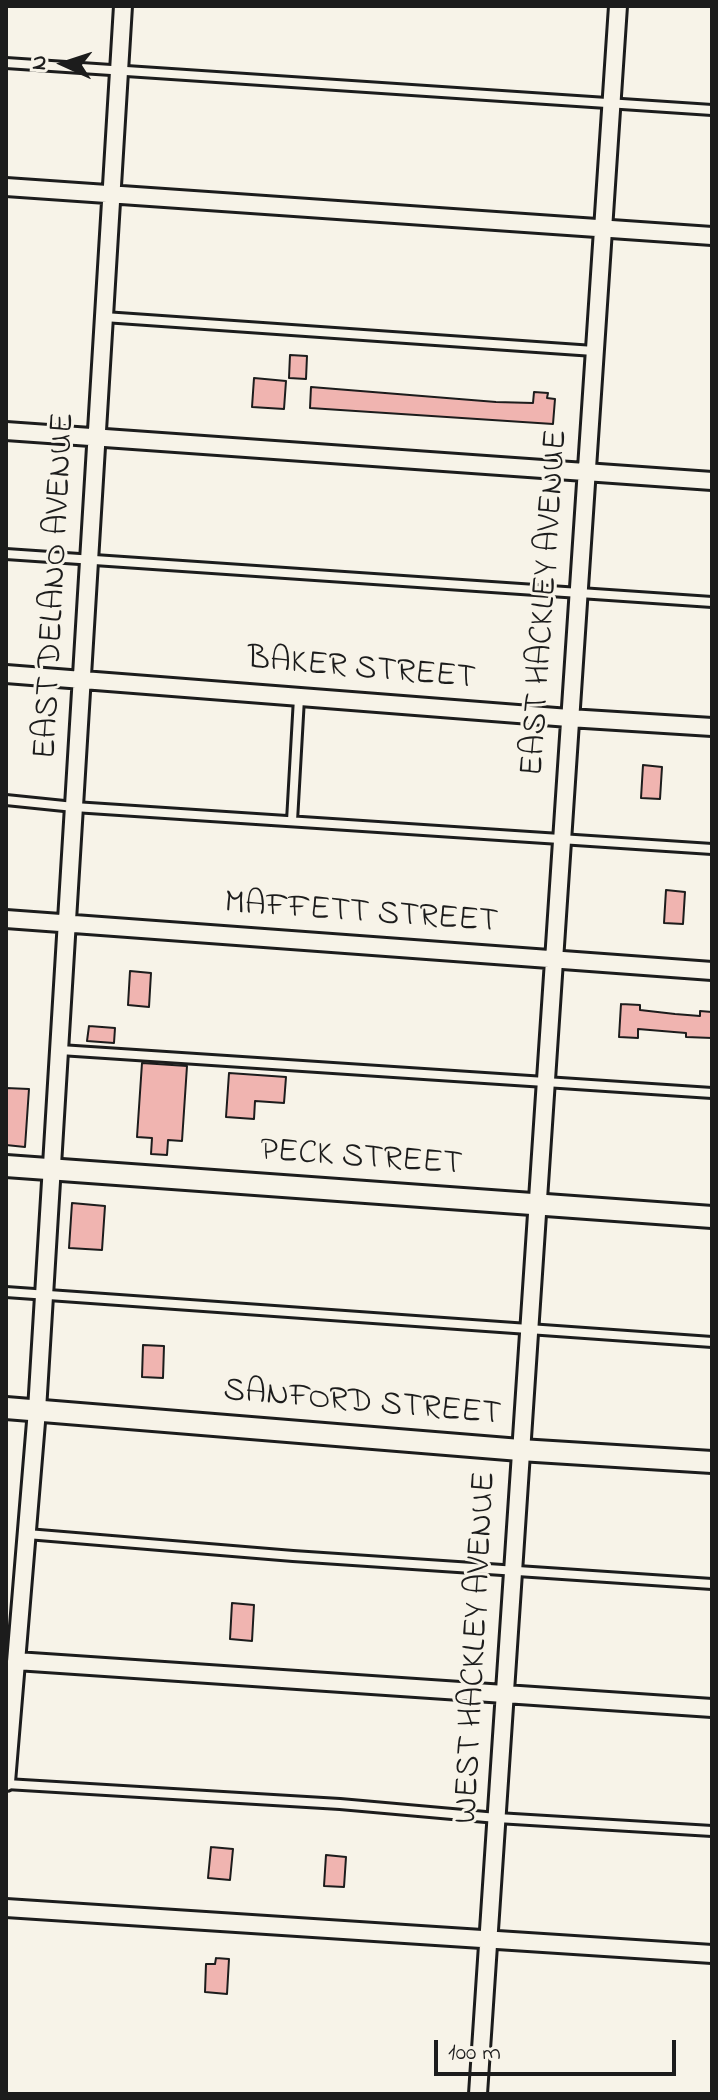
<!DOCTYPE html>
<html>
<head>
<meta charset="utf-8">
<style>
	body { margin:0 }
	#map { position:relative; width:718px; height:2100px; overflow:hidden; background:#f7f3e8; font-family:"Indie Flower",sans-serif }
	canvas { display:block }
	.frame { position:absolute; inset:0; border:8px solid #1c1c1c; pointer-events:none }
	.north { position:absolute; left:24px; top:24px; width:80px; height:80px; -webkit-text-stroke:6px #f7f3e8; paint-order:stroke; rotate:273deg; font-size:22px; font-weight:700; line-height:32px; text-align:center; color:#1c1c1c }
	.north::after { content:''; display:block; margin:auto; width:28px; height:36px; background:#1c1c1c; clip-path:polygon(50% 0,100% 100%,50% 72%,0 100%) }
	.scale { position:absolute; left:434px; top:2040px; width:242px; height:36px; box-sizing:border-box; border:4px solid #1c1c1c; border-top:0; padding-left:10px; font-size:24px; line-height:28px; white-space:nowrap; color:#1c1c1c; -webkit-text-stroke:6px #f7f3e8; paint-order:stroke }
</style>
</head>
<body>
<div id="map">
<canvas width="718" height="2100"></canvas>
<div class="frame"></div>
<div class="north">N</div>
<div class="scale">100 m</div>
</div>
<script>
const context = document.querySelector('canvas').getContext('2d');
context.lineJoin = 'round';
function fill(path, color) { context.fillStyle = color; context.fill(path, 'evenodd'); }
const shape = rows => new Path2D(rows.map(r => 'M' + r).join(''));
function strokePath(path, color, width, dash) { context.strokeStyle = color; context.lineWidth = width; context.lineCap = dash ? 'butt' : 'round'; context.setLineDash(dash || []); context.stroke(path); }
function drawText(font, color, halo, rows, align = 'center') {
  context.font = font + ' "Indie Flower",sans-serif'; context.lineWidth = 6; context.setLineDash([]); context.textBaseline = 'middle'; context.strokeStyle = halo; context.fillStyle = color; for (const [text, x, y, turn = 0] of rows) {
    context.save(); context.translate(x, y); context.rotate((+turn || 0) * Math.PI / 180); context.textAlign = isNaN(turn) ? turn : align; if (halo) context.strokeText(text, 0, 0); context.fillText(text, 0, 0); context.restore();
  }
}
const building = shape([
	[290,355,307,356,306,379,289,378,290,355],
	[254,378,286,381,284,409,252,407,254,378],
	[311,387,496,402,533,403,534,392,548,393,547,398,555,399,553,424,310,408,311,387],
	[643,765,662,767,660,799,641,798,643,765],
	[666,890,685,892,683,924,664,923,666,890],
	[130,971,151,973,149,1007,128,1005,130,971],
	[621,1004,640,1005,640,1010,675,1014,700,1016,700,1011,712,1012,712,1038,686,1037,686,1033,638,1029,638,1038,619,1037,621,1004],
	[89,1026,115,1028,114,1043,87,1041,89,1026],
	[142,1063,187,1066,182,1141,168,1140,167,1155,151,1154,152,1138,137,1137,142,1063],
	[229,1073,286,1077,284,1103,255,1101,254,1119,226,1117,229,1073],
	[6,1088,29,1089,25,1147,6,1145,6,1088],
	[72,1203,105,1206,102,1250,69,1248,72,1203],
	[143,1345,164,1346,163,1378,142,1377,143,1345],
	[232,1603,254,1605,252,1641,230,1639,232,1603],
	[211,1847,233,1849,230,1880,208,1878,211,1847],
	[326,1855,346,1857,344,1887,324,1886,326,1855],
	[216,1958,229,1959,227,1994,205,1992,206,1964,215,1964,216,1958]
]);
fill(building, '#f0b4b0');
strokePath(building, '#1c1c1c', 2);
const service = shape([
	[6,63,712,110],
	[104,317,594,351],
	[6,554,712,602],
	[6,800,74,807,712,849],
	[292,821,299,698],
	[60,1050,712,1093],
	[6,1292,712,1342],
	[27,1534,293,1556,712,1584],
	[6,1784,340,1804,497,1818,712,1831]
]);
const minor = shape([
	[6,187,712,236],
	[6,431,712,481],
	[6,674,569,718,712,727],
	[6,919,712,971],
	[16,1661,712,1708],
	[6,1782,37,1410,123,6],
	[6,1908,712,1954],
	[478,2094,618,6]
]);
const tertiary = shape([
	[6,1166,712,1217],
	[6,1408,520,1450,712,1462]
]);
strokePath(service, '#1c1c1c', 14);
strokePath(minor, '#1c1c1c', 22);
strokePath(tertiary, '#1c1c1c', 26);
strokePath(service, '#f7f3e8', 8);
strokePath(minor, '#f7f3e8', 16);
strokePath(tertiary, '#f7f3e8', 20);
drawText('34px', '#1c1c1c', '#f7f3e8', [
	["EAST DELANO AVENUE",57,586,-87],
	["EAST HACKLEY AVENUE",547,603,-86],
	["BAKER STREET",361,671,5],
	["MAFFETT STREET",361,915,4],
	["PECK STREET",361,1160,4],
	["SANFORD STREET",362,1405,5],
	["WEST HACKLEY AVENUE",478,1648,-87]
]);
</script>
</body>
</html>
